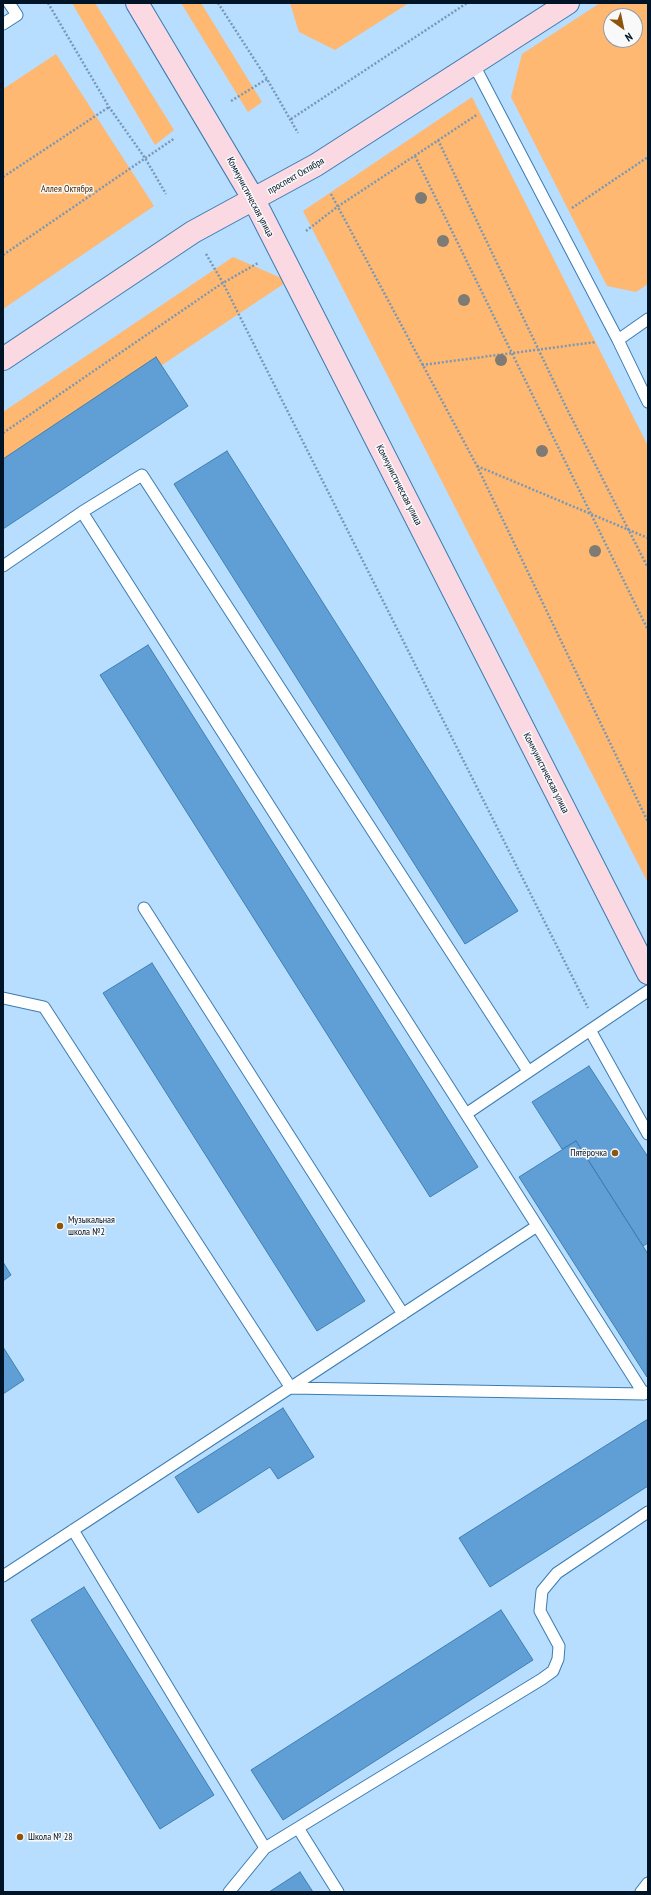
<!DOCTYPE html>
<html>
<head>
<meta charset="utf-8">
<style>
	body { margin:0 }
	#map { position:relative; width:651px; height:1895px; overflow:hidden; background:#b7ddff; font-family:"PT Sans Narrow",sans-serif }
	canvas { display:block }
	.frame { position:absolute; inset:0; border:4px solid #001428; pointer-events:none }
	.north { position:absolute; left:603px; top:8px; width:40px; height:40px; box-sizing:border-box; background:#f9f9f9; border:1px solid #959da5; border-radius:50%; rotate:147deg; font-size:11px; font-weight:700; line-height:16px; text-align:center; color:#001428 }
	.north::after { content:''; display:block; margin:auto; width:14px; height:18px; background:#8d550b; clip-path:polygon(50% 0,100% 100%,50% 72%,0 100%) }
</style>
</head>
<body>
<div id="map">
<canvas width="651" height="1895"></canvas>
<div class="frame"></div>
<div class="north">N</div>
</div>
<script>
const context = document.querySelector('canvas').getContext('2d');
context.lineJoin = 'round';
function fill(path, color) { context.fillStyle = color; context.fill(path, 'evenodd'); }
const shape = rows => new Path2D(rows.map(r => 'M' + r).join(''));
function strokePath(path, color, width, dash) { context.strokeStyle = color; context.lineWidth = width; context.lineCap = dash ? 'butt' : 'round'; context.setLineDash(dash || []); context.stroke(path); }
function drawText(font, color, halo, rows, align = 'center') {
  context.font = font + ' "PT Sans Narrow",sans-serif'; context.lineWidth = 3; context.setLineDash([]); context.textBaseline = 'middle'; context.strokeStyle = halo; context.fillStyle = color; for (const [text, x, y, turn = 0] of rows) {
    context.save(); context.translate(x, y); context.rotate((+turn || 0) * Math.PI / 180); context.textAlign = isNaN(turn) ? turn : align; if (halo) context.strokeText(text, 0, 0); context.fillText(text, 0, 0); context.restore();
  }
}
fill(shape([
	[72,3,95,3,174,130,155,145],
	[181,3,201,3,262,102,248,112],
	[290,3,409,3,335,50,299,32],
	[600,3,648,3,648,284,636,292,607,286,511,97,522,54],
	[611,16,635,16,635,40,611,40],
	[56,54,154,206,3,309,3,89],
	[472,97,648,446,648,883,303,211],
	[233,257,288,281,3,471,3,412]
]), '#feb872');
const building = shape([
	[156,357,188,406,3,529,3,459,156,357],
	[227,451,518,911,465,944,174,484,227,451],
	[148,645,478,1167,430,1197,100,675,148,645],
	[152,963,365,1301,317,1331,103,993,152,963],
	[589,1066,648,1157,648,1243,643,1246,576,1141,562,1149,532,1102,589,1066],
	[576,1141,648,1254,647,1377,519,1177,576,1141],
	[3,1262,11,1275,3,1281,3,1262],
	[3,1347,24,1380,3,1394,3,1347],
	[283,1408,314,1457,278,1479,270,1467,198,1513,175,1477,283,1408],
	[648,1419,648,1486,490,1587,459,1538,648,1419],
	[84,1587,214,1795,160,1829,31,1620,84,1587],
	[501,1610,533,1660,283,1820,251,1770,501,1610],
	[300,1872,313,1892,269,1892,300,1872]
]);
fill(building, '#5f9fd5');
strokePath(building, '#3f7fb2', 1);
const service = shape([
	[3,24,17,15,9,3],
	[474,65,618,340,648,402],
	[618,340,648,319],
	[82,512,466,1114],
	[3,566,82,512,142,475,528,1071],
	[144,908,403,1314],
	[648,991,466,1114,644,1394,648,1392],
	[3,998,44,1007,291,1388,644,1394],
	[590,1030,648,1134],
	[73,1530,265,1848],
	[3,1576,537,1226],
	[298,1828,338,1892],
	[229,1892,265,1848,542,1679,553,1671,558,1659,559,1646,540,1611,542,1591,557,1573,648,1512],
	[641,1892,648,1883]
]);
const secondary = shape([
	[137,3,254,200,648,973],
	[3,359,193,232,316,165,568,3]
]);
strokePath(service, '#3c7caf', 13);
strokePath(secondary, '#3c7caf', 24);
strokePath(shape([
	[48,3,109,107,145,158,166,194],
	[218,3,267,79,298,133],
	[231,101,267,79],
	[291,119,467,3],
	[438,140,566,407,648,568],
	[415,156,648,630],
	[3,177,109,107],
	[331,194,477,466,648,822],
	[572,208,648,157],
	[306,231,337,207,478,114],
	[206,254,223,283,588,1008],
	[3,255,175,138],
	[422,365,596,342],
	[3,433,221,284,258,263],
	[477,466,648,538]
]), '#7898b5', 2.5, [2, 2]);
strokePath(service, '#fff', 11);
strokePath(secondary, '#fbd9e2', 22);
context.fillStyle = '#7d7b73';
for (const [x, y] of [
	[421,198],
	[443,241],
	[464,300],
	[501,360],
	[542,451],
	[595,551]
]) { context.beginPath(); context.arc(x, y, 6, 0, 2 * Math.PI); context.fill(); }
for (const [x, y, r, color] of [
	[615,1153,4,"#8d550b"],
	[60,1226,4,"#8d550b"],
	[20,1837,4,"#8d550b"]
]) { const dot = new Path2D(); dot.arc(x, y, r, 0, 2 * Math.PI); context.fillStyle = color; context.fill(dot); strokePath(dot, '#f9f9f9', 1.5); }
drawText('10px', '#001428', '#f9f9f9', [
	["проспект Октября",296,176,-30],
	["Коммунистическая улица",250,197,62],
	["Коммунистическая улица",399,485,63],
	["Коммунистическая улица",546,773,63]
]);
drawText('10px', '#4d2b00', '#f9f9f9', [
	["Аллея Октября",67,189]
]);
drawText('10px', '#001428', '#f9f9f9', [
	["Пятёрочка",607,1153,"right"],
	["Музыкальная",68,1220],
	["школа №2",68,1232],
	["Школа № 28",28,1837]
], 'left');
</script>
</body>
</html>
